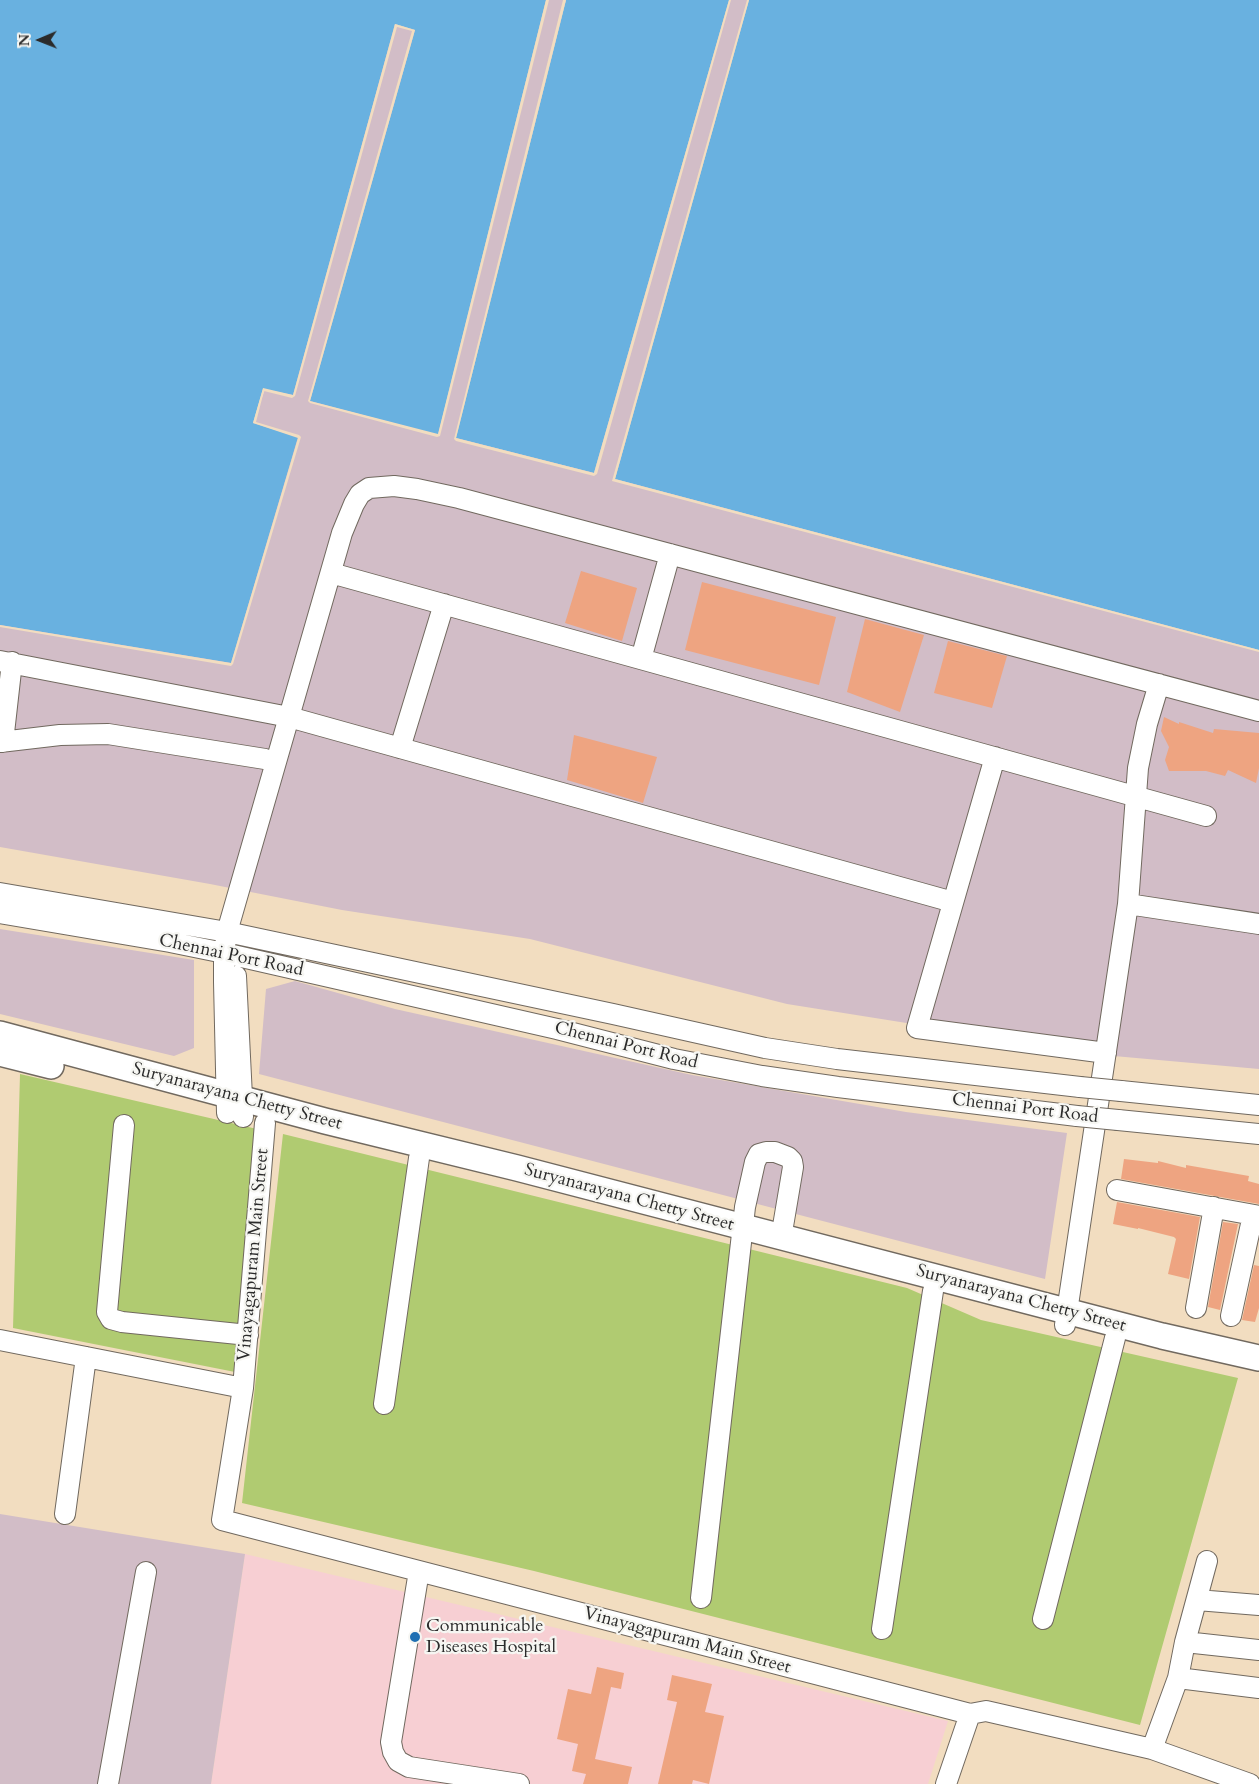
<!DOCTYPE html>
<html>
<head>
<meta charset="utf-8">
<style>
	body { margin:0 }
	#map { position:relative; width:1259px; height:1784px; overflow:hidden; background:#f2ddc0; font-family:Cardo,serif }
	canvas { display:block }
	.north { position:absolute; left:15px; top:15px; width:50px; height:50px; -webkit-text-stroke:4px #f6f6f2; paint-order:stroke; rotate:269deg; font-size:14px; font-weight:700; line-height:20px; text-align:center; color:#2b2b2b }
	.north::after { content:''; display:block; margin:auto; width:18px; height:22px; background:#2b2b2b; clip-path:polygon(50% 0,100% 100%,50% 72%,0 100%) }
</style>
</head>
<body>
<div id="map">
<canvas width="1259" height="1784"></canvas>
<div class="north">N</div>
</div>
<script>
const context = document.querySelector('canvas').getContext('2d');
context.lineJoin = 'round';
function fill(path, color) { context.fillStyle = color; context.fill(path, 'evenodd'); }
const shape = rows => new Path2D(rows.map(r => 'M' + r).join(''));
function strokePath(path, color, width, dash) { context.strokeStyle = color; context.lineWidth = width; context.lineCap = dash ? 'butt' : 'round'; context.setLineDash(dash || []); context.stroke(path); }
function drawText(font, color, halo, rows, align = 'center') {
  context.font = font + ' Cardo,serif'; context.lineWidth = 4.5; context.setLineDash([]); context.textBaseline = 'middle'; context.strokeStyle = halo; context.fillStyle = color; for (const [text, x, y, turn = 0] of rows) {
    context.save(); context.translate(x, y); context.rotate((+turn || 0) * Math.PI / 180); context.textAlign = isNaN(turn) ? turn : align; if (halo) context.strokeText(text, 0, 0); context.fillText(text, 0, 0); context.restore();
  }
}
fill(shape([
	[245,1554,948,1721,928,1784,211,1784]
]), '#f7cfd3');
fill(shape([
	[546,0,566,0,456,438,594,473,729,0,749,0,615,479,1259,650,1259,1069,1114,1056,787,1004,530,939,342,910,210,884,0,847,0,625,253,423,395,24,415,30,438,434],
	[0,929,194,960,194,1048,174,1056,0,1014],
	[295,981,395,1009,692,1075,906,1112,1067,1133,1045,1279,259,1074,266,989],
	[0,1514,245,1554,211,1784,0,1784]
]), '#d2bdc7');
fill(shape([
	[20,1074,257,1129,235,1372,13,1328],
	[283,1134,907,1288,981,1320,1238,1378,1140,1725,534,1571,242,1503]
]), '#b0cb71');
fill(shape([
	[0,0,546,0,438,435,310,401,415,30,395,24,293,395,263,389,253,423,298,437,231,663,0,625],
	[566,0,729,0,594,473,456,438],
	[749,0,1259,0,1259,650,615,479]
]), '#69b1e0');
fill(shape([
	[546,0,549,0,440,436,437,437,310,403,308,401,412,31,397,27,295,396,292,398,264,391,256,422,299,435,301,437,233,664,231,666,0,627,0,625,231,663,298,438,253,423,263,388,293,395,395,24,415,30,310,401,438,434],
	[563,0,566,0,456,438,594,473,729,0,731,0,597,474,594,476,456,441,454,439],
	[747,0,749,0,615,479,1259,650,1259,652,612,481]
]), '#f2ddc0');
fill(shape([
	[581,571,637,588,622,641,565,623],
	[702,582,836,617,819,685,685,650],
	[865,619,924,635,900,712,847,692],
	[948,641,1007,656,992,708,934,693],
	[1164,717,1179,724,1179,722,1213,733,1214,729,1259,733,1259,768,1256,783,1228,770,1225,776,1206,771,1169,771,1165,760,1169,747,1161,731],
	[574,735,657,757,643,803,567,780],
	[1124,1159,1158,1163,1158,1161,1186,1168,1186,1165,1249,1176,1248,1181,1259,1184,1259,1204,1121,1179],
	[1117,1202,1200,1217,1189,1279,1168,1274,1176,1239,1174,1237,1138,1228,1138,1229,1113,1224],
	[1223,1222,1238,1224,1220,1310,1208,1307],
	[1254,1265,1259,1266,1259,1308,1255,1322,1242,1320],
	[597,1667,624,1673,621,1689,611,1687,595,1759,632,1767,628,1784,583,1784,586,1774,572,1771,578,1744,557,1739,568,1689,591,1694],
	[672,1675,712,1684,705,1712,724,1716,709,1784,693,1780,692,1784,658,1784,677,1702,667,1700]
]), '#eea481');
const minor = shape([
	[331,573,1206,816],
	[641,659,670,554],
	[0,661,289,717,953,902],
	[0,742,60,735,108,734,265,759],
	[3,742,12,662],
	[400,748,444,604],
	[995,757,917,1028,1106,1053],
	[0,893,227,932,613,1014,765,1048,837,1059,1080,1087],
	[1128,904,1259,924],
	[0,913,170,942,224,953,557,1029,674,1059,762,1076,838,1087,1077,1116],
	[236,976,243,1117],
	[1121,1091,1259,1105],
	[227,1113,224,982,224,953,227,932,342,533,354,504,360,494,369,488,394,486,417,489,459,498,1259,711],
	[1118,1120,1259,1134],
	[265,1123,243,1388,222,1520,970,1714,986,1711,1152,1749,1250,1784],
	[124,1125,107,1312,111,1319,122,1322,248,1335],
	[1117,1190,1259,1216],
	[1196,1308,1214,1207],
	[1231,1316,1253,1215],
	[1065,1325,1128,904,1138,768,1147,724,1159,684],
	[0,1340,243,1388],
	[384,1404,419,1158],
	[65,1514,86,1357],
	[419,1571,391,1742,393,1752,398,1761,409,1767,519,1784],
	[701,1598,745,1207,755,1162,759,1154,766,1152,775,1152,788,1157,792,1161,793,1167,781,1238],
	[1197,1600,1259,1605],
	[1043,1619,1115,1338],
	[882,1629,933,1291],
	[1185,1642,1259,1650],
	[1178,1678,1259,1688],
	[1152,1749,1178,1678,1185,1642,1207,1561],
	[108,1784,146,1572],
	[946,1784,970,1714]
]);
const major = shape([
	[0,1034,325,1121,517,1168,1162,1336,1259,1358],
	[0,1053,51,1066]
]);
strokePath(minor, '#71695f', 22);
strokePath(major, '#71695f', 28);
strokePath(minor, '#fff', 20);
strokePath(major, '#fff', 25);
const minorBridge = shape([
	[1080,1087,1121,1091],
	[1077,1116,1118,1120]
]);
strokePath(minorBridge, '#71695f', 22, []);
strokePath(minorBridge, '#fff', 20);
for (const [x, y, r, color] of [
	[415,1637,6,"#1f6fb2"]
]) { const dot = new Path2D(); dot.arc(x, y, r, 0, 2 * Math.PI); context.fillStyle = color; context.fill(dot); strokePath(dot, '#f6f6f2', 2); }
drawText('18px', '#2b2b2b', '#f6f6f2', [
	["Chennai Port Road",231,956,12],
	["Chennai Port Road",626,1046,14],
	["Suryanarayana Chetty Street",237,1097,15],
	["Chennai Port Road",1025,1109,7],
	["Suryanarayana Chetty Street",629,1198,15],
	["Vinayagapuram Main Street",254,1255,-85],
	["Suryanarayana Chetty Street",1021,1299,15],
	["Vinayagapuram Main Street",687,1641,15]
]);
drawText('18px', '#2b2b2b', '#f6f6f2', [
	["Communicable",426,1627],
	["Diseases Hospital",426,1648]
], 'left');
</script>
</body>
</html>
